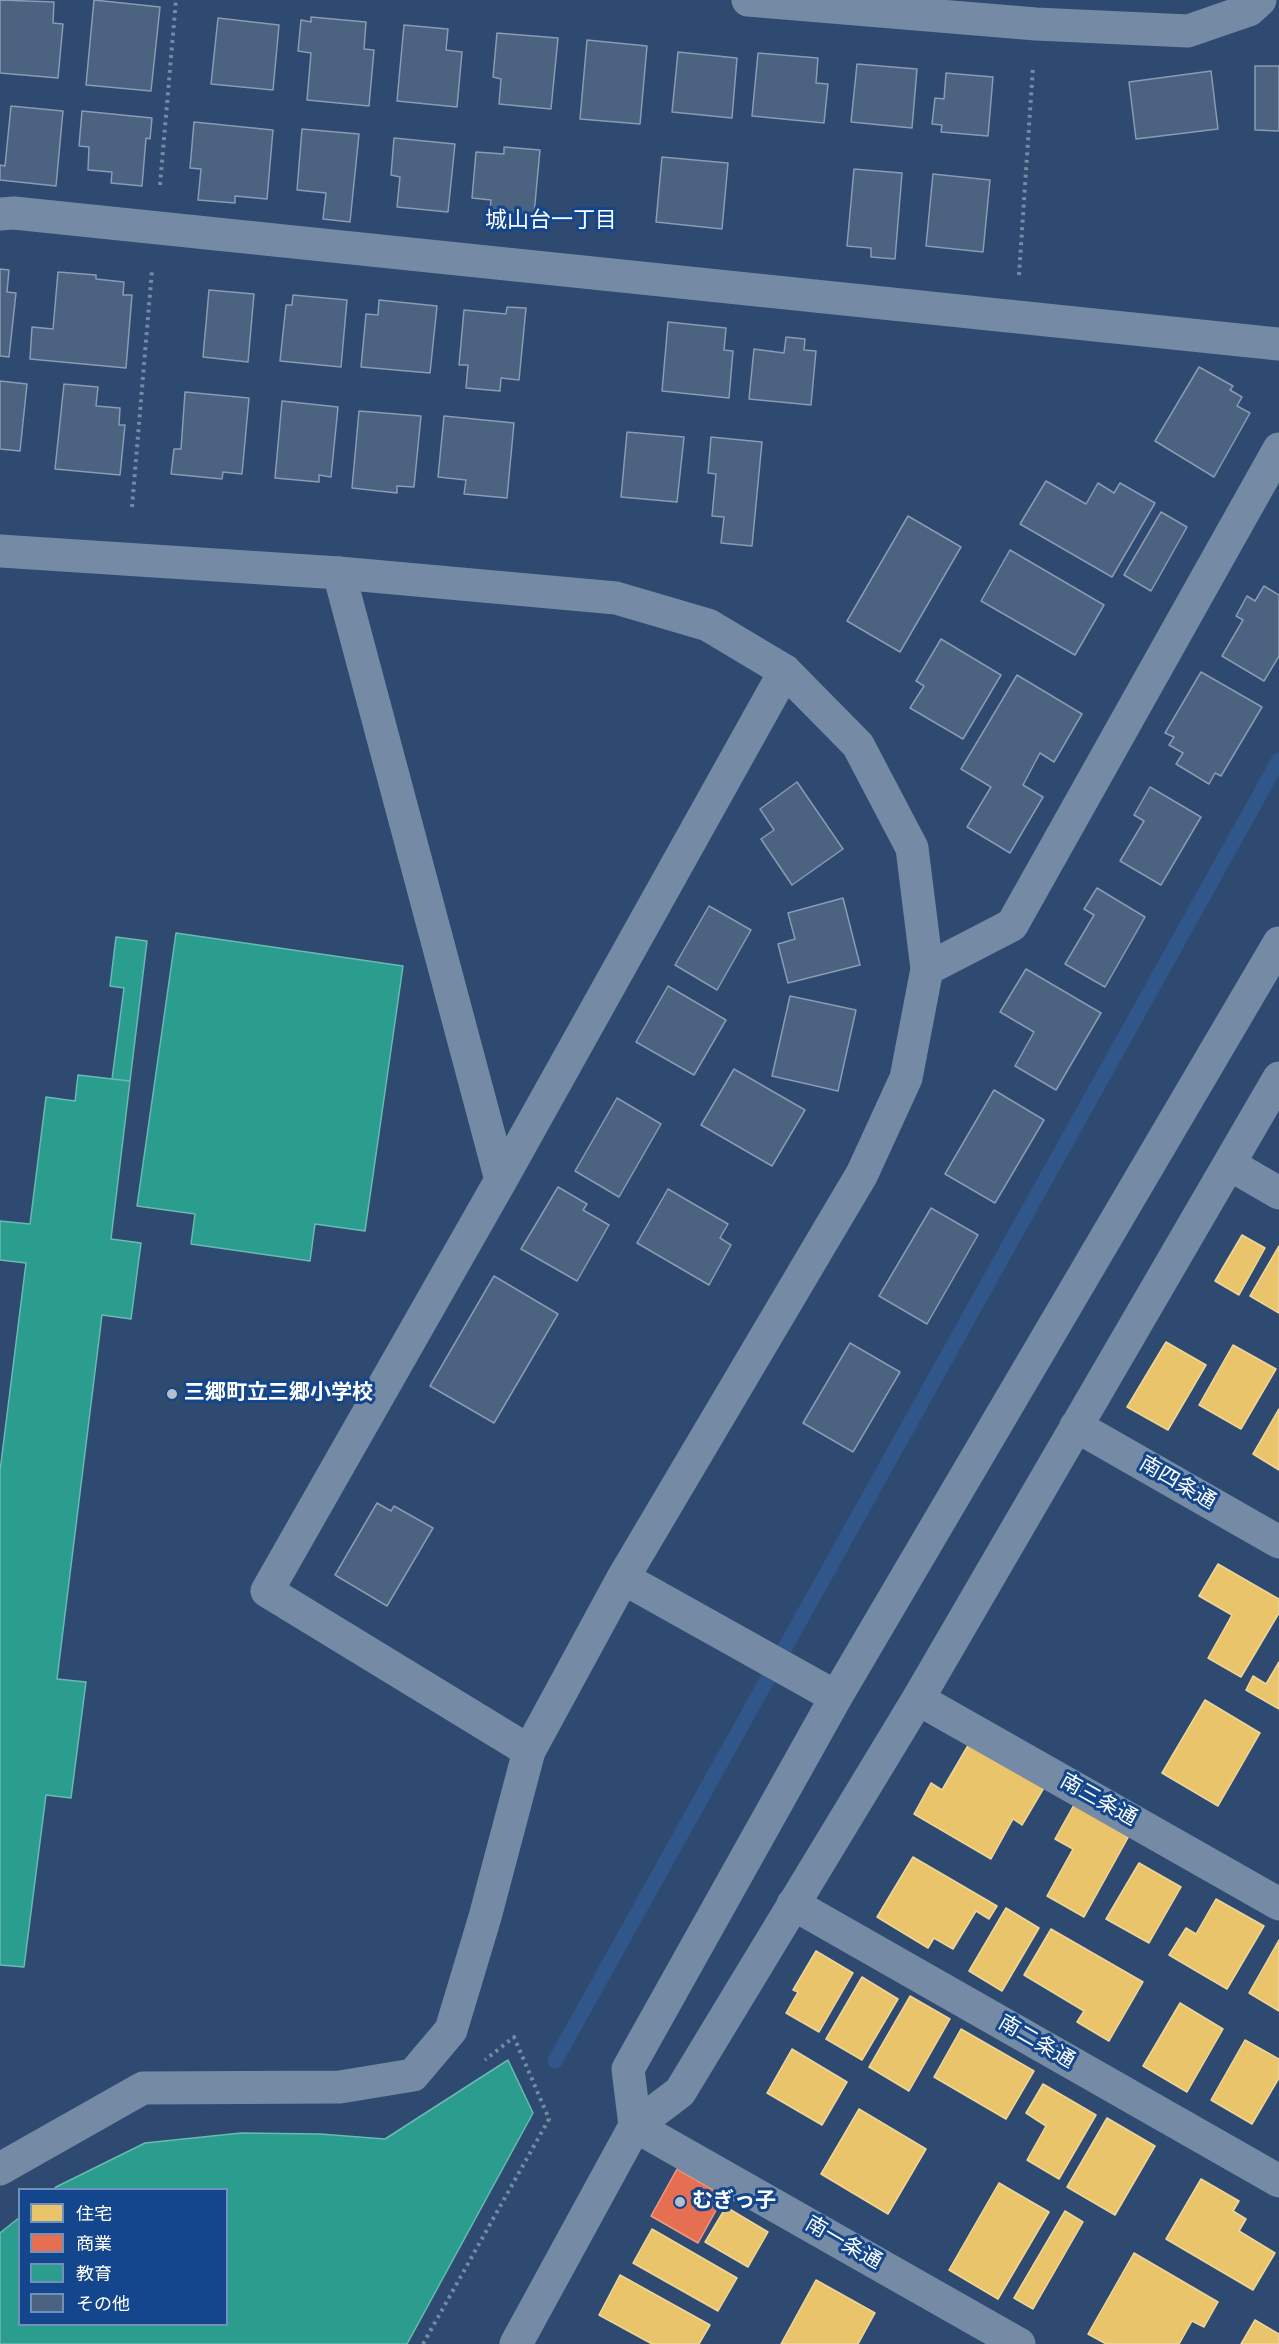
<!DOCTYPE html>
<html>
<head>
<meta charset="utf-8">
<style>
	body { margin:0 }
	#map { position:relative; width:1279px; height:2344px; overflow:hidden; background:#2e4a71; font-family:Jost,"Noto Sans JP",sans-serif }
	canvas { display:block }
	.legend { position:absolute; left:18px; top:2188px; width:210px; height:138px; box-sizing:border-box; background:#13468c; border:2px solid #7190ba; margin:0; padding:8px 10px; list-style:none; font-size:18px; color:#fff }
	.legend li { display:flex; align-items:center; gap:12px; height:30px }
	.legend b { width:30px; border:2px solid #7190ba }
</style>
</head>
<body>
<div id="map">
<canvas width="1279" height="2344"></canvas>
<ul class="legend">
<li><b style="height:16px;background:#e9c46a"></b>住宅</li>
<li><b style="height:16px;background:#e76f51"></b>商業</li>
<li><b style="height:16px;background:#2a9d8f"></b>教育</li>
<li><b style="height:16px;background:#4c6281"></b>その他</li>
</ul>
</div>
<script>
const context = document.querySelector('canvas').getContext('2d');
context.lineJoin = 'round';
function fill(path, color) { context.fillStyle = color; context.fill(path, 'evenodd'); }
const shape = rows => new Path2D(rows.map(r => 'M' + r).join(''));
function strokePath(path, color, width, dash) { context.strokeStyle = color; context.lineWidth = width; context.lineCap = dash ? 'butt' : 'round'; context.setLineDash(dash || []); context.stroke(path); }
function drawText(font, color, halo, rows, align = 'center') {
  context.font = font + ' Jost,"Noto Sans JP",sans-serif'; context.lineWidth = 6; context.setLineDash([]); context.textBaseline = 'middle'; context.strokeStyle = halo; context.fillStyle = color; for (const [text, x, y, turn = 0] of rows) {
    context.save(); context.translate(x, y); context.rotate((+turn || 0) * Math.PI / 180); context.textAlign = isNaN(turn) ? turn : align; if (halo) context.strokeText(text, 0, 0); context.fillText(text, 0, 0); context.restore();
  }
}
const homes = shape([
	[1242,1235,1265,1248,1239,1295,1215,1281,1242,1235],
	[1279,1246,1279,1313,1250,1296,1279,1246],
	[1166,1342,1206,1365,1168,1430,1127,1407,1166,1342],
	[1233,1345,1276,1369,1241,1429,1199,1405,1233,1345],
	[1279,1409,1279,1470,1253,1454,1279,1409],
	[1218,1564,1279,1599,1279,1613,1241,1677,1208,1658,1232,1615,1199,1596,1218,1564],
	[1279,1662,1279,1709,1246,1690,1253,1676,1266,1684,1279,1662],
	[1205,1700,1260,1733,1218,1806,1162,1773,1205,1700],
	[970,1742,1045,1786,1022,1825,1013,1819,991,1859,914,1814,931,1783,942,1790,970,1742],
	[1075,1803,1130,1834,1084,1917,1047,1896,1073,1849,1055,1839,1075,1803],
	[913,1857,997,1906,989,1919,976,1911,953,1949,934,1938,928,1948,877,1917,913,1857],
	[1139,1863,1181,1887,1149,1943,1106,1919,1139,1863],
	[1216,1899,1264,1926,1227,1989,1169,1955,1186,1928,1196,1934,1216,1899],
	[1006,1908,1039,1928,1002,1991,969,1971,1006,1908],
	[1051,1929,1143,1982,1109,2041,1077,2022,1084,2011,1024,1975,1051,1929],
	[1279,1940,1279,2011,1249,1993,1279,1940],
	[816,1951,853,1973,819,2032,786,2013,798,1992,793,1990,816,1951],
	[862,1977,898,1999,862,2060,826,2039,862,1977],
	[910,1996,950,2019,909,2091,869,2067,910,1996],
	[1180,2003,1223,2029,1187,2092,1143,2066,1180,2003],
	[961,2029,1034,2071,1006,2119,934,2077,961,2029],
	[1245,2040,1279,2059,1279,2078,1252,2124,1211,2100,1245,2040],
	[792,2049,847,2082,822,2125,767,2093,792,2049],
	[1043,2084,1096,2115,1059,2179,1027,2160,1046,2126,1026,2113,1043,2084],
	[859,2109,926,2149,888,2214,821,2174,859,2109],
	[1107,2118,1155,2146,1115,2215,1067,2187,1107,2118],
	[1201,2179,1239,2201,1233,2211,1246,2219,1239,2231,1275,2253,1253,2290,1166,2239,1201,2179],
	[999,2183,1049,2212,998,2299,949,2270,999,2183],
	[726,2207,768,2232,748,2267,705,2242,726,2207],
	[1065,2211,1083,2222,1033,2309,1014,2298,1065,2211],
	[652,2229,737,2278,718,2311,633,2263,652,2229],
	[1134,2253,1218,2302,1204,2327,1192,2321,1179,2344,1106,2344,1088,2334,1134,2253],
	[620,2275,710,2325,699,2344,652,2344,599,2315,620,2275],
	[816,2280,875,2313,858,2344,781,2344,816,2280],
	[1255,2320,1279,2334,1279,2344,1241,2344,1255,2320]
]);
fill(homes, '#e9c46a');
strokePath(homes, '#f0d697', 1.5);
const shops = shape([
	[677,2169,724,2196,698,2243,651,2216,677,2169]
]);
fill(shops, '#e76f51');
strokePath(shops, '#ee9a85', 1.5);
const schools = shape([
	[176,933,403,966,365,1231,315,1224,310,1261,191,1244,195,1214,137,1206,176,933],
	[116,937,147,941,130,1081,112,1079,124,988,110,986,116,937],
	[78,1075,130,1081,111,1239,141,1243,131,1319,102,1315,57,1679,86,1682,71,1798,46,1795,24,1967,0,1965,0,1471,26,1263,0,1260,0,1221,30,1224,46,1097,75,1101,78,1075],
	[508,2060,533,2113,407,2344,0,2344,0,2233,20,2217,20,2324,226,2324,226,2190,53,2190,56,2187,145,2143,241,2133,320,2134,385,2139,508,2060]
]);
fill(schools, '#2a9d8f');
strokePath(schools, '#6abab1', 1.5);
strokePath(shape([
	[555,2061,1279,760]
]), '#315689', 15);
const building = shape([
	[0,0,54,2,53,23,63,24,58,78,0,73,0,0],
	[94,0,160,7,151,91,86,85,94,0],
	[311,17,366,22,364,49,374,50,369,106,307,100,311,53,298,51,301,20,311,22,311,17],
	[218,18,279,25,273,90,211,84,218,18],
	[404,25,448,29,446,50,462,52,457,107,397,101,404,25],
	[497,33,558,38,551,109,499,104,501,79,493,77,497,33],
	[587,40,647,46,640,124,580,119,587,40],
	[678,52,737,58,732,118,672,112,678,52],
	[758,53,818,58,816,83,828,84,824,123,752,116,758,53],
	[857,64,917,69,912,128,851,122,857,64],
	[1255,66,1279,66,1279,131,1255,130,1255,66],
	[1211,71,1218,129,1136,139,1129,82,1211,71],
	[946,73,993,77,988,136,941,132,942,125,932,124,935,98,944,99,946,73],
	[11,106,63,111,56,186,0,180,0,165,5,166,11,106],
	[82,111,152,118,150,139,146,138,142,186,111,183,112,172,88,170,89,147,79,146,82,111],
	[194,122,273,130,267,199,235,196,235,203,198,200,201,169,190,168,194,122],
	[302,129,359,134,350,222,323,219,326,193,297,190,302,129],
	[394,138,455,144,448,212,397,207,400,177,391,175,394,138],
	[504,147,540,150,534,214,490,210,491,200,472,198,476,152,504,154,504,147],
	[662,157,728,163,722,229,656,222,662,157],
	[854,169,902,173,895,259,871,257,871,248,847,246,854,169],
	[933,174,990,180,983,252,926,246,933,174],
	[0,269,9,270,7,292,16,293,9,357,0,356,0,269],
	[58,272,96,275,96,279,124,282,123,295,132,295,126,368,30,359,32,327,53,329,58,272],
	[209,290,254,294,248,362,203,357,209,290],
	[293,295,347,300,341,367,280,361,286,305,292,305,293,295],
	[379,300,437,306,430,373,361,367,366,314,378,315,379,300],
	[507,307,526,308,519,380,501,378,500,391,466,388,468,365,459,365,464,310,506,314,507,307],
	[668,322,726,328,724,350,733,351,729,398,662,391,668,322],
	[786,337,805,339,804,350,816,351,811,405,749,399,754,349,784,353,786,337],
	[1199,367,1233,386,1230,390,1242,397,1237,406,1250,413,1214,477,1155,441,1199,367],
	[0,381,27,384,20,451,0,449,0,381],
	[64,384,98,387,96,406,120,408,119,425,125,425,120,475,55,469,64,384],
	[185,392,249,398,242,474,223,472,222,479,171,474,174,449,181,449,185,392],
	[282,401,338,407,331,477,319,475,319,482,275,478,282,401],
	[359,411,421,416,414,487,397,486,397,493,352,488,359,411],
	[444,416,514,423,507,498,464,494,466,480,438,477,444,416],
	[627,432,684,437,677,502,621,497,627,432],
	[711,437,762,442,752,546,721,543,724,517,712,516,716,474,708,473,711,437],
	[1046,481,1086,504,1098,483,1114,493,1120,483,1155,503,1112,577,1020,524,1046,481],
	[1161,512,1187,527,1151,591,1124,575,1161,512],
	[908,516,961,547,900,652,847,621,908,516],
	[1010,550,1104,605,1075,655,981,601,1010,550],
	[1264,586,1279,595,1279,656,1264,681,1222,656,1243,620,1236,616,1247,596,1255,601,1264,586],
	[941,639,1001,675,963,739,910,708,924,686,916,681,941,639],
	[1201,672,1262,707,1221,776,1215,773,1209,784,1176,764,1183,753,1169,745,1174,737,1165,733,1201,672],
	[1017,675,1082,714,1054,762,1040,753,1023,785,1043,797,1010,853,967,827,991,787,961,769,1017,675],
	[797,782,843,849,792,885,761,839,774,830,760,809,797,782],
	[1150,787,1201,817,1161,885,1120,861,1144,821,1134,815,1150,787],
	[1097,888,1145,917,1105,987,1065,964,1094,915,1084,909,1097,888],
	[843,898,860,965,788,983,778,944,795,939,788,913,843,898],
	[709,906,751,930,717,990,675,965,709,906],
	[1026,969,1101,1013,1056,1090,1015,1066,1034,1032,1000,1012,1026,969],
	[668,986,726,1020,694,1075,636,1042,668,986],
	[790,996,856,1010,838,1091,772,1076,790,996],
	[734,1069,805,1110,772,1166,701,1125,734,1069],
	[994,1090,1044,1120,995,1203,945,1174,994,1090],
	[617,1098,661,1124,619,1197,575,1171,617,1098],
	[558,1187,587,1204,583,1210,609,1225,577,1281,521,1249,558,1187],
	[668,1189,728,1224,720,1238,731,1245,709,1285,637,1243,668,1189],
	[931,1208,978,1235,927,1324,879,1296,931,1208],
	[494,1276,558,1314,494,1423,430,1386,494,1276],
	[850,1343,900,1372,853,1452,803,1423,850,1343],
	[377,1503,391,1511,394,1506,433,1528,387,1606,335,1575,377,1503]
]);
fill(building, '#4c6281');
strokePath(building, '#8a9bb3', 1.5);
strokePath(shape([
	[160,185,176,0],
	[1019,275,1033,67],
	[132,507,152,270],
	[423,2344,549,2119,514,2037,485,2060]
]), '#758ba5', 4, [3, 4.5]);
strokePath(shape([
	[748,0,1036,24,1188,31,1249,10,1260,0],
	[0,214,14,213,1279,344],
	[339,573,501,1180],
	[927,969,1012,925,1279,449],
	[1229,1164,1279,1193],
	[1076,1426,1279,1542],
	[918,1699,1279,1904],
	[529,1751,267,1591,501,1180,785,671],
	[793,1904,1279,2181],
	[1019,2344,635,2126,680,2092,918,1699,1279,1078]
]), '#758ba5', 33);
strokePath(shape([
	[0,551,339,573,616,598,708,625,785,671,858,745,912,848,927,969,906,1078,862,1174,623,1578,529,1751,485,1917,451,2030,413,2075,340,2087,143,2088,0,2169],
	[623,1578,836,1697],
	[516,2344,635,2126,628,2069,836,1697,1279,943]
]), '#758ba5', 33);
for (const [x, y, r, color] of [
	[172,1394,6,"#b6c0cd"],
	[680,2202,6,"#b6c0cd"]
]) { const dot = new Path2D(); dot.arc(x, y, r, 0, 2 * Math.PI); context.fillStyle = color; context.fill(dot); strokePath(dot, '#13468c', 2); }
drawText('bold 21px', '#fff', '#13468c', [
	["三郷町立三郷小学校",184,1394],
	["むぎっ子",692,2202]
], 'left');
drawText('21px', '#fff', '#13468c', [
	["南四条通",1177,1484,30],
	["南三条通",1098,1801,29],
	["南二条通",1036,2043,30],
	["南一条通",843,2244,30]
]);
drawText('22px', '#fff', '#13468c', [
	["城山台一丁目",551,222]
]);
</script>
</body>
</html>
